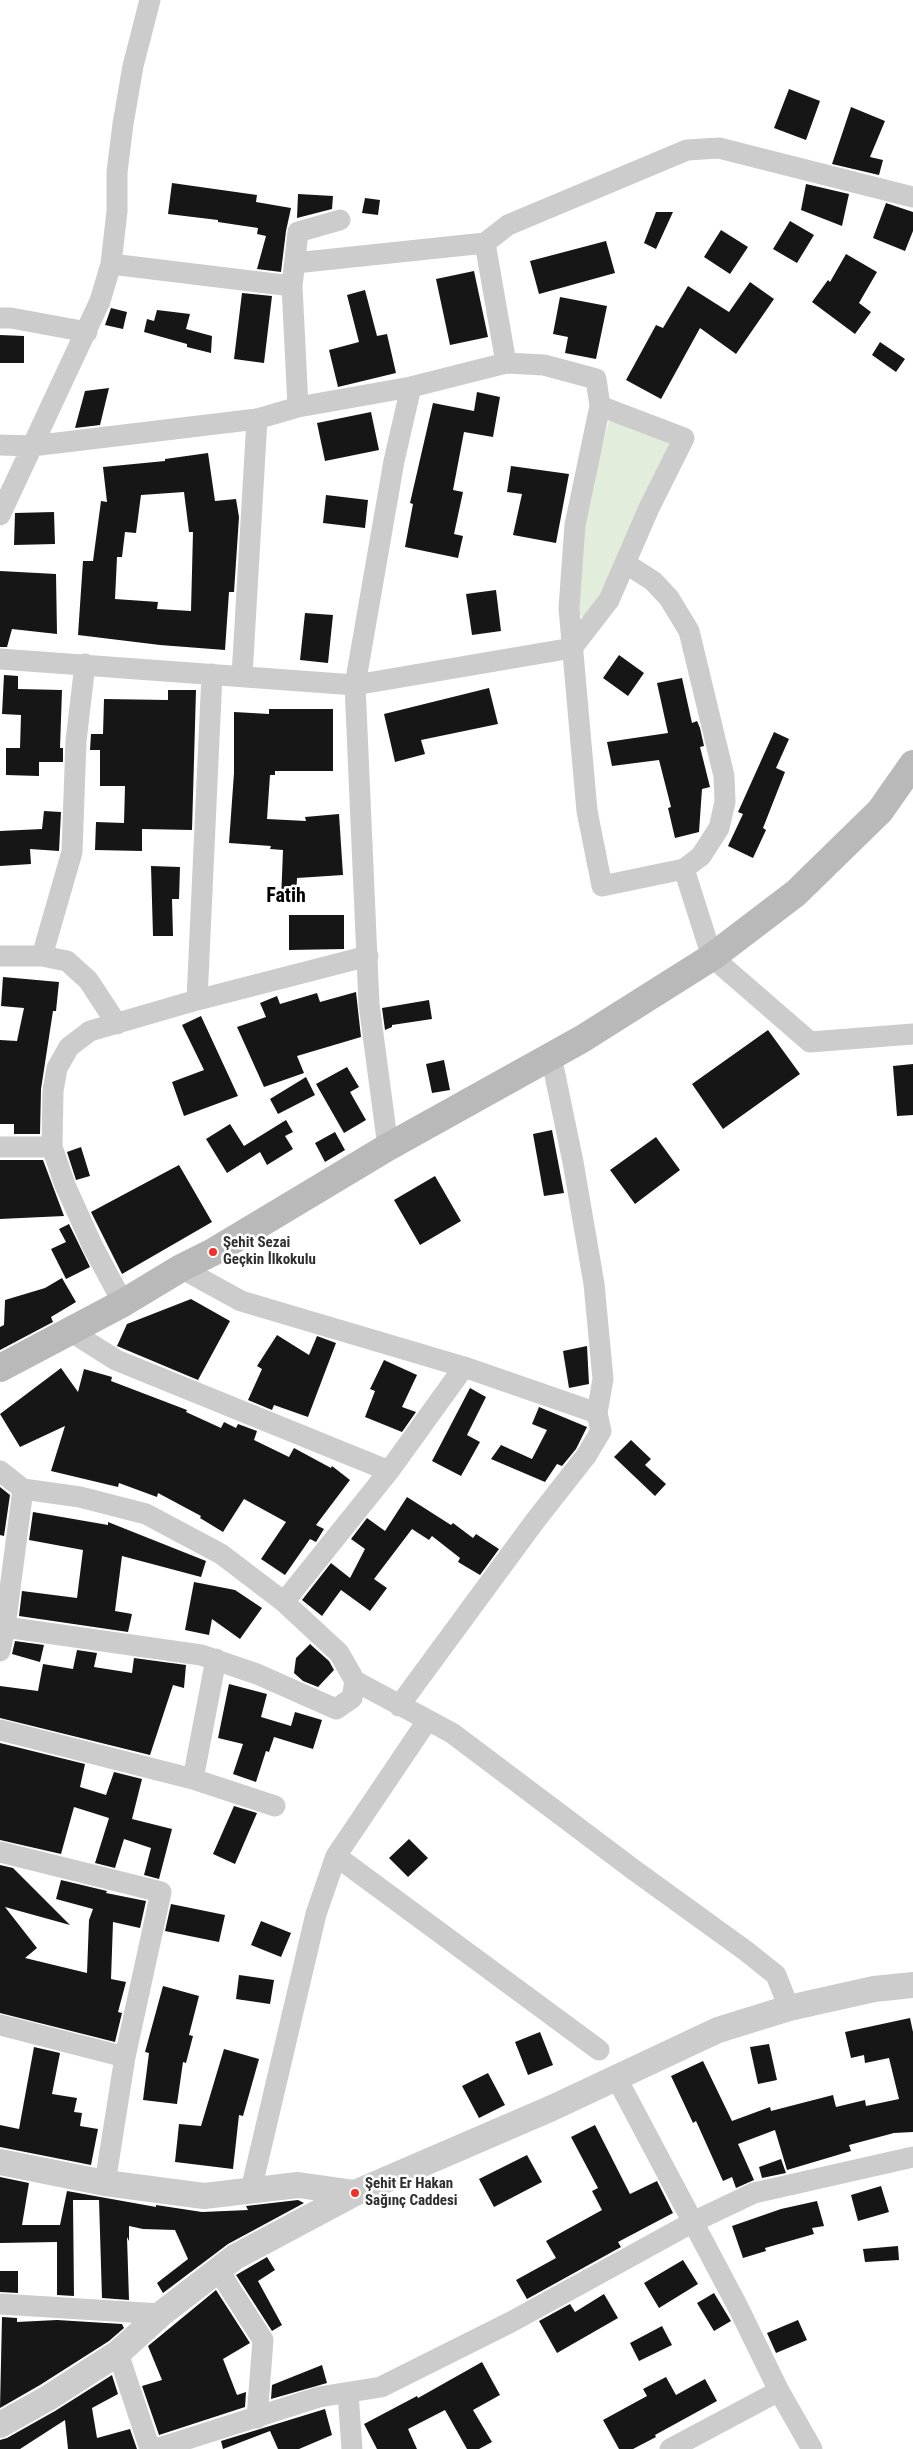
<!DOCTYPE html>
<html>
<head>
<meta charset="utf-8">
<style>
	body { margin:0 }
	canvas { display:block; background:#fff }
</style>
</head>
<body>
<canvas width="913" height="2449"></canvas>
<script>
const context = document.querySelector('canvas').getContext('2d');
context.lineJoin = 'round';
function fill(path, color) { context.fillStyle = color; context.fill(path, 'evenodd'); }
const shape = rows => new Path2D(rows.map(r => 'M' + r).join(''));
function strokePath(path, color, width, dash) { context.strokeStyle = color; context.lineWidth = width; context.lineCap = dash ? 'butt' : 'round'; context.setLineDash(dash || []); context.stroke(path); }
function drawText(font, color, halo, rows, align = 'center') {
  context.font = font + ' "Roboto Condensed",sans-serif'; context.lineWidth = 5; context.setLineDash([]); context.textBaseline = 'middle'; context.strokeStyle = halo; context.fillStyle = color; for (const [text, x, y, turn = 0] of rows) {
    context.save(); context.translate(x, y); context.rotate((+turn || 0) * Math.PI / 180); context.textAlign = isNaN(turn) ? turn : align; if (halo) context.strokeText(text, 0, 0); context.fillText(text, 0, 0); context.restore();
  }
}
fill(shape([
	[610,417,674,445,603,593,583,617,574,610,581,523]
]), '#e3eddc');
fill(shape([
	[789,89,820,101,806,140,774,128],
	[851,107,885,121,870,157,883,160,879,175,832,164],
	[172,183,257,195,256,202,291,208,286,231,281,272,257,269,266,236,257,234,258,228,218,222,218,220,168,214],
	[806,184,849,194,842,226,801,210],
	[298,194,333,196,332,209,297,218],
	[365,198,380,200,378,215,362,213],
	[886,203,913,212,913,231,905,251,873,238],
	[656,212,673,212,656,249,644,243],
	[790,221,814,235,797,263,773,249],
	[721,230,748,247,730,274,704,257],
	[606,241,615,273,539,294,530,261],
	[846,254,877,272,859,303,871,312,855,334,812,302,828,280,830,282],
	[474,271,488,337,450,345,436,279],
	[750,282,774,299,736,354,700,328,661,399,626,380,656,325,663,328,688,286,729,312],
	[365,290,377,336,387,334,396,373,338,387,329,350,359,342,347,295],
	[242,293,272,296,264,363,234,359],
	[560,297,607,306,596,359,565,353,568,337,553,334],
	[111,308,127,312,123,329,105,325],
	[157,310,190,314,186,329,212,336,211,353,187,347,187,344,144,332,147,319,154,321],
	[0,335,24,336,24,363,0,363],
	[880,342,905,359,896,372,872,355],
	[109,388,100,425,75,428,85,391],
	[477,392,500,397,493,437,464,432,453,490,463,492,454,534,463,536,458,558,405,547,413,504,410,503,433,403,474,411],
	[371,412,379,450,325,461,317,423],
	[208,453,215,501,236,499,239,517,234,592,229,592,225,650,160,645,78,635,83,561,93,561,101,501,107,502,103,467,165,461,165,459],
	[184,492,189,532,193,532,191,611,157,609,158,602,115,599,117,557,122,557,125,532,136,533,141,495],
	[511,466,569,474,556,543,513,535,522,494,507,492],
	[326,495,368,500,365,528,323,523],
	[54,512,55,544,14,545,15,513],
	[0,571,56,574,57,634,12,629,7,647,0,647],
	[496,590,501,631,472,635,466,594],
	[305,613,333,615,328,663,300,660],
	[619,655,644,673,628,696,603,678],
	[4,675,18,676,18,689,62,690,60,748,63,748,63,762,39,762,39,776,6,775,6,748,20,748,21,715,2,714],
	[682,678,692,723,697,721,700,728,704,746,700,747,710,787,702,789,699,832,675,838,668,808,671,807,659,760,612,766,607,742,668,733,657,683],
	[489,688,498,724,421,740,425,754,395,762,384,714],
	[168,690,196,690,192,830,142,829,142,851,95,850,96,822,124,823,125,786,100,786,100,750,90,750,91,734,103,734,104,699,168,700],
	[269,709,333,709,333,771,275,771,275,775,270,775,267,819,306,821,305,817,339,814,343,875,297,878,296,901,281,901,283,850,270,849,271,846,229,843,234,773,234,712,269,714],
	[774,732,789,739,776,768,785,772,763,828,766,830,753,858,728,846,743,814,738,812],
	[44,811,61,812,59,851,30,849,31,864,0,866,0,831,42,829],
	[151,866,180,867,179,899,172,899,173,936,153,936],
	[289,915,344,915,344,949,289,950],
	[3,977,59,982,56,1011,53,1011,41,1089,40,1134,14,1134,14,1124,0,1124,0,1040,17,1041,24,1008,1,1006],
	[356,992,361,1037,297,1056,304,1073,264,1087,237,1027,266,1017,260,1003,277,996,280,1004,317,993,320,1002],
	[429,1000,432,1019,392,1025,392,1027,385,1030,382,1008],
	[201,1016,238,1096,184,1116,172,1082,204,1070,182,1025],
	[768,1030,800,1074,723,1129,692,1084],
	[444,1060,450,1090,432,1093,426,1064],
	[913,1064,913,1115,897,1116,893,1066],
	[347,1067,359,1087,350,1092,366,1120,344,1133,316,1084],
	[306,1077,315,1095,278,1114,270,1099],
	[286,1120,293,1132,285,1136,293,1149,267,1165,260,1152,227,1173,206,1139,230,1124,244,1146],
	[552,1130,564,1193,544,1196,533,1134],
	[335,1132,345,1150,325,1162,315,1143],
	[656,1137,680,1170,635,1204,610,1170],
	[81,1147,90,1176,76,1180,67,1152],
	[0,1160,43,1160,64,1216,0,1219],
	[179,1165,212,1222,122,1274,91,1212],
	[435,1176,461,1221,420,1245,394,1200],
	[69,1224,90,1267,66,1279,51,1249,66,1242,59,1229],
	[62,1278,76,1302,51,1317,53,1322,0,1350,0,1327,4,1325,5,1300,45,1288],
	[191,1299,230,1321,198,1380,117,1346,127,1324],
	[277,1335,309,1355,317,1336,336,1343,308,1417,274,1405,272,1410,248,1400,262,1369,257,1366],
	[587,1346,589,1384,569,1388,563,1351],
	[384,1360,417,1375,402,1407,416,1412,402,1432,365,1417,375,1391,370,1389],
	[61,1368,78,1392,84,1369,112,1377,111,1381,187,1410,186,1412,221,1428,224,1422,236,1428,238,1424,257,1431,254,1440,289,1457,294,1448,331,1468,332,1466,350,1480,316,1525,324,1529,316,1542,310,1539,285,1575,261,1559,286,1522,244,1499,223,1532,200,1518,201,1516,158,1493,157,1497,119,1483,118,1487,51,1471,65,1426,20,1447,0,1414],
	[470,1388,486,1397,467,1435,480,1442,461,1476,432,1461],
	[539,1407,587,1427,576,1449,562,1466,557,1464,545,1482,491,1459,501,1445,532,1459,547,1430,532,1424],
	[631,1440,651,1459,645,1465,666,1484,655,1496,614,1457],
	[0,1487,10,1495,4,1536,0,1535],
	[407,1497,451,1525,453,1523,473,1538,476,1534,499,1549,480,1575,458,1562,460,1558,432,1536,429,1540,412,1529,374,1579,387,1588,370,1611,341,1590,322,1616,302,1600,331,1563,350,1578,365,1549,351,1539,367,1518,385,1531],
	[33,1512,108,1525,108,1522,206,1561,201,1577,122,1556,115,1611,132,1614,128,1632,19,1616,22,1591,77,1598,83,1550,29,1540],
	[194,1582,235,1590,262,1608,240,1639,212,1619,209,1635,185,1630],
	[15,1641,44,1645,40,1662,12,1654],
	[310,1644,329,1661,334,1670,318,1687,303,1681,294,1673,296,1658],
	[77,1650,97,1653,94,1667,132,1673,134,1658,186,1665,184,1688,173,1685,150,1755,0,1718,0,1686,38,1691,43,1664,73,1669],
	[229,1684,267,1694,261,1717,291,1726,295,1712,322,1720,313,1749,274,1737,269,1752,266,1751,256,1782,233,1774,243,1744,218,1738],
	[0,1743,85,1764,80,1787,106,1795,114,1772,142,1779,132,1819,172,1829,159,1879,144,1875,151,1848,124,1839,115,1868,95,1863,109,1818,74,1807,61,1854,0,1840],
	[234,1806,257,1813,235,1864,213,1854],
	[409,1839,428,1858,408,1877,389,1858],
	[0,1865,13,1868,70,1925,5,1907,37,1948,25,1958,87,1973,89,1920,93,1909,56,1899,61,1880,107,1891,106,1893,146,1901,140,1928,113,1922,111,1979,126,1982,118,2012,122,2013,115,2042,0,2013],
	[171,1904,225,1915,219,1942,165,1931],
	[261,1921,291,1933,281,1957,251,1945],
	[239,1975,274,1980,270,2004,236,1999],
	[163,1986,199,1996,189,2035,193,2036,186,2063,183,2062,177,2104,143,2100,149,2053,145,2052],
	[910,2018,913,2032,913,2132,894,2133,849,2145,851,2151,787,2170,775,2130,738,2144,754,2180,736,2188,732,2177,723,2181,696,2121,693,2123,671,2076,703,2061,732,2121,770,2107,771,2111,833,2095,836,2107,865,2100,866,2106,899,2099,889,2058,865,2063,864,2055,851,2058,845,2032],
	[540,2032,553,2065,528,2075,515,2042],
	[769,2044,777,2080,758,2084,750,2047],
	[34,2047,60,2053,52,2094,77,2098,74,2112,82,2113,80,2126,98,2129,91,2165,0,2147,0,2125,19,2129],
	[224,2049,259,2059,243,2116,239,2115,233,2169,175,2162,179,2124,201,2126],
	[488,2073,505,2105,479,2118,462,2086],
	[595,2125,630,2194,657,2181,673,2213,618,2242,621,2247,527,2299,516,2280,556,2258,546,2241,602,2210,592,2191,598,2188,571,2137],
	[527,2155,542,2182,494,2207,479,2179],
	[781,2159,786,2173,762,2178,759,2167],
	[0,2177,29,2183,22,2225,60,2225,67,2191,156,2207,156,2205,202,2212,248,2210,246,2206,298,2200,304,2203,228,2244,163,2293,157,2283,188,2259,175,2230,143,2229,129,2226,129,2241,127,2237,129,2300,102,2298,99,2200,73,2200,74,2296,57,2295,57,2242,0,2243],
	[881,2186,889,2212,858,2221,851,2195],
	[817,2201,824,2226,812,2228,814,2234,765,2248,766,2251,743,2258,732,2226,781,2209],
	[898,2246,899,2260,865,2262,863,2249],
	[267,2257,275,2270,258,2281,282,2325,272,2331,236,2275],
	[683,2260,698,2284,659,2308,644,2283],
	[0,2271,18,2271,18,2293,0,2292],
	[216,2290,250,2343,223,2359,237,2395,246,2392,245,2407,159,2435,142,2386,162,2380,148,2346],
	[714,2293,731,2321,714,2331,697,2303],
	[604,2294,618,2318,557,2353,539,2321,570,2304,575,2312],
	[2,2317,17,2318,17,2322,57,2320,122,2324,124,2328,109,2341,40,2385,0,2408],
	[798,2320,807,2340,776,2353,767,2333],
	[662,2326,672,2345,639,2361,630,2343],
	[482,2362,500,2395,473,2410,492,2442,479,2449,467,2449,445,2410,408,2429,417,2449,377,2449,364,2424,417,2396,418,2398],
	[322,2365,327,2383,271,2399,272,2385],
	[112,2375,118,2394,92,2408,97,2438,130,2429,137,2449,68,2449,65,2420,20,2449,0,2449,0,2440,7,2438,55,2411],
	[666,2377,676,2395,705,2379,717,2401,655,2435,656,2437,633,2449,619,2449,603,2420,647,2396,643,2389],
	[325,2409,332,2435,299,2449,278,2449,270,2431,223,2449,221,2441]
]), '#161616');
strokePath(shape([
	[295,263,485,243],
	[111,264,292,286],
	[0,318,11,318,87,332],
	[506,363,485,243,508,225,687,150,719,148,913,197],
	[298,407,292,286,298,232,340,220],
	[0,445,32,446,257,419,298,407,411,387,506,363,544,365,596,379,600,406,575,525,569,608,587,811,602,886,684,869,712,957,810,1042,913,1034],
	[0,515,100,301,111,264,117,211,117,172,123,124,133,66,150,0],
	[625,563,653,581,669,598,689,631,724,776,725,802,719,828,701,856,684,869],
	[0,659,355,685,572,648,609,600,649,508,684,438,600,406],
	[212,674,197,1000,368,956],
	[242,676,257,419],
	[0,956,42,956,72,852,76,741,85,664],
	[42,956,67,961,88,980,117,1024],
	[0,1147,52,1147],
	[388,1147,369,1004,355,685,394,461,411,387],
	[181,1268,241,1301,464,1367,597,1413],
	[123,1303,93,1247,65,1185,52,1147,53,1091,57,1068,69,1047,90,1031,197,1000],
	[70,1331,116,1360,389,1471],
	[0,1471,23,1489,80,1497,146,1514,221,1554,284,1602,339,1653,355,1681,352,1698,336,1709,257,1674,201,1655,5,1627],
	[284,1602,389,1471,464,1367],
	[0,1651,5,1627,23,1489],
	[355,1681,452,1733,634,1870,746,1951,776,1975,789,2008],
	[399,1706,535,1521,586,1456,601,1431,597,1413,603,1379,594,1284,573,1162,551,1056],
	[0,1730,193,1779,275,1806],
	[193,1779,216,1659],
	[0,1852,161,1892,125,2057,105,2183],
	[336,1856,599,2050],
	[0,2025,125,2057],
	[616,2077,738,2307,779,2391,670,2449],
	[251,2190,316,1914,336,1856,427,1721],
	[218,2270,263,2340,257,2418],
	[0,2304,161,2314],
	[118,2353,150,2449],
	[779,2391,812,2449],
	[348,2393,352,2449],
	[156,2449,319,2397,381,2387,511,2322,693,2222,754,2193,913,2157]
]), '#ccc', 21);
strokePath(shape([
	[0,2162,105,2183,204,2196,298,2185,355,2193,552,2108,718,2030,789,2008,874,1989,913,1985],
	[0,2425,48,2398,118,2353,161,2314,235,2257,355,2193]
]), '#ccc', 26);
strokePath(shape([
	[0,1368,123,1303,181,1268,213,1252,388,1147,582,1039,712,957,796,893,880,811,913,764]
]), '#b9b9b9', 28);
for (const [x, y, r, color] of [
	[213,1252,5,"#f22f26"],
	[355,2193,5,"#f22f26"]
]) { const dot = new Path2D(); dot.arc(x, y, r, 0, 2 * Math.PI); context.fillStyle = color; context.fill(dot); strokePath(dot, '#fff', 2); }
drawText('bold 15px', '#2f2f2f', '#fff', [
	["Şehit Sezai",223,1243],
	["Geçkin İlkokulu",223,1260],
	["Şehit Er Hakan",365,2184],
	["Sağınç Caddesi",365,2201]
], 'left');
drawText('bold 20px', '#000', '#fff', [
	["Fatih",286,897]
]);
</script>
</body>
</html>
